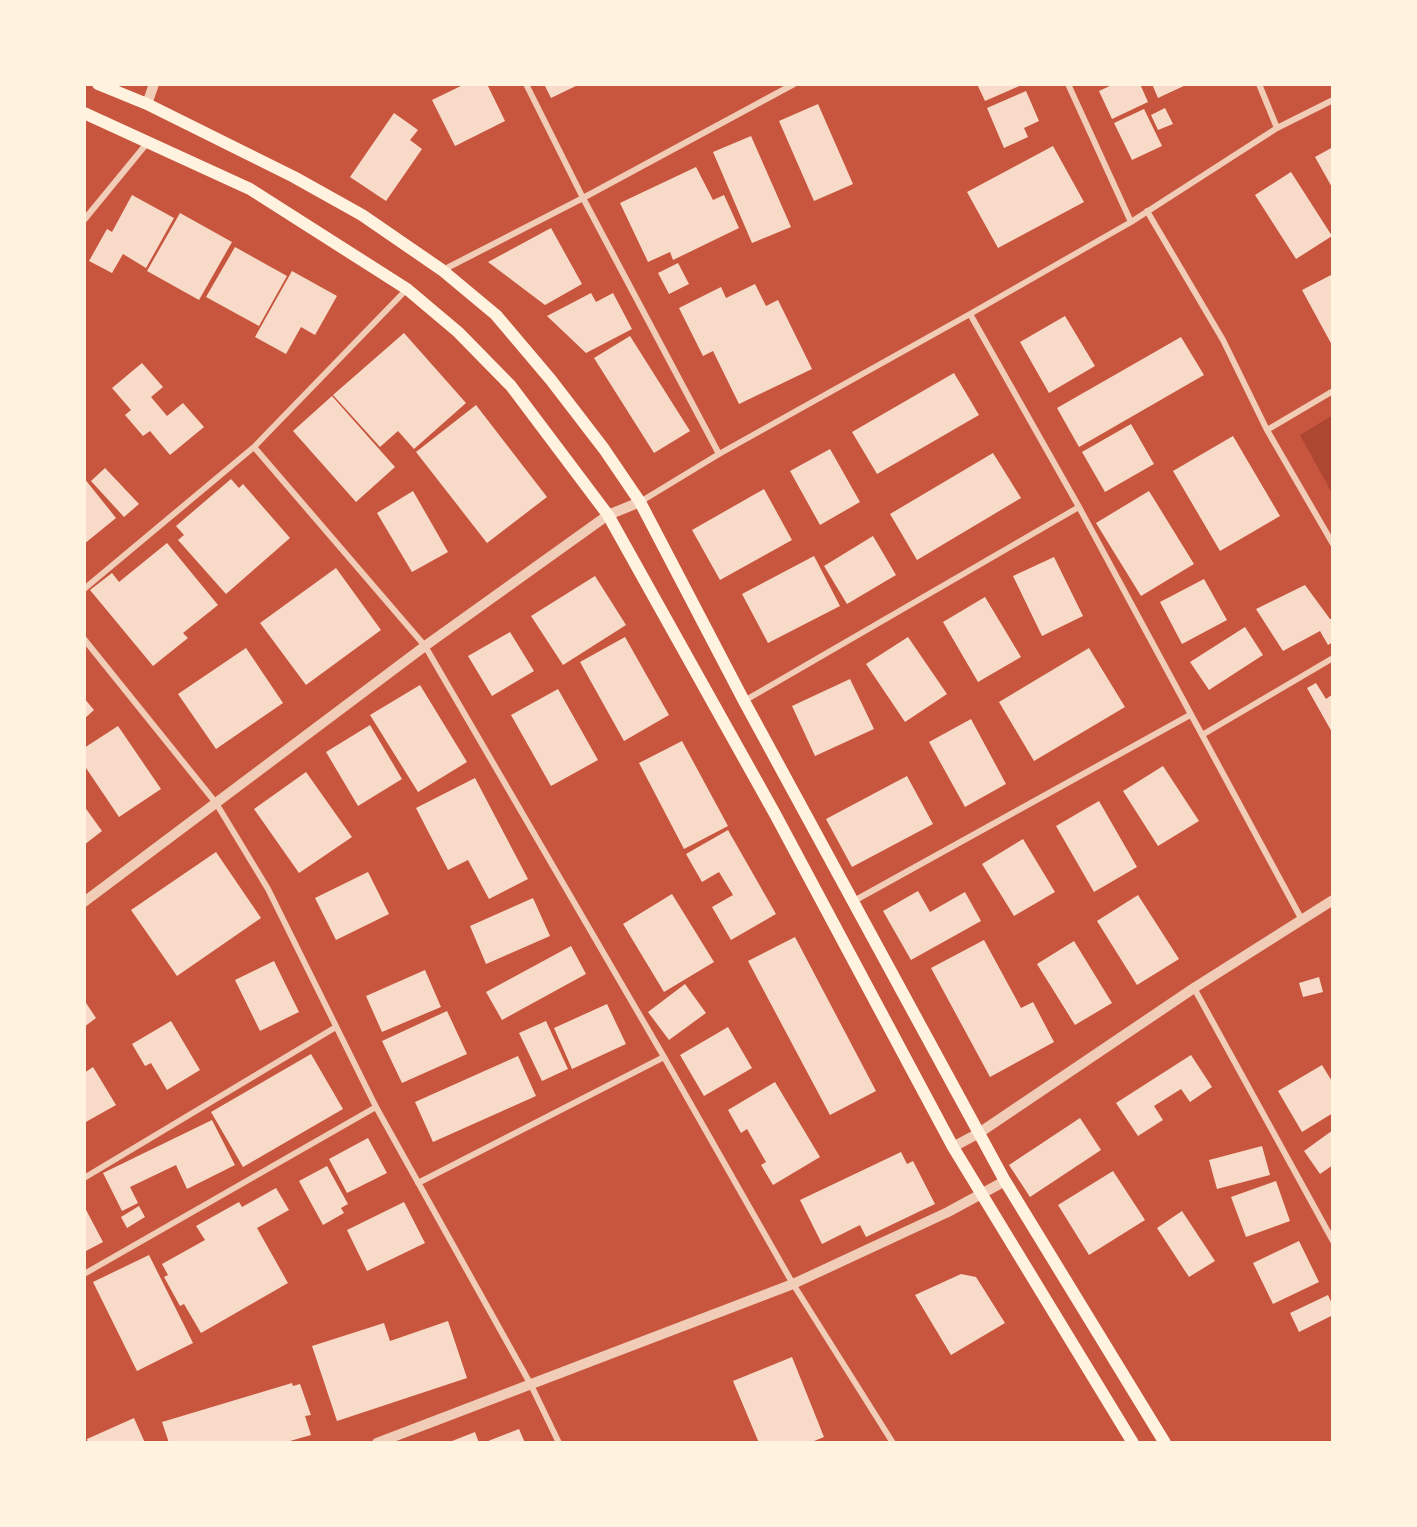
<!DOCTYPE html>
<html>
<head>
<meta charset="utf-8">
<style>
	body { margin:0 }
	#map { position:relative; width:1417px; height:1527px; overflow:hidden; background:#c8553d; font-family:Signika,sans-serif }
	canvas { display:block }
	.frame { position:absolute; inset:0; border:86px solid #fff3e0; pointer-events:none }
</style>
</head>
<body>
<div id="map">
<canvas width="1417" height="1527"></canvas>
<div class="frame"></div>
</div>
<script>
const context = document.querySelector('canvas').getContext('2d');
context.lineJoin = 'round';
function fill(path, color) { context.fillStyle = color; context.fill(path, 'evenodd'); }
const shape = rows => new Path2D(rows.map(r => 'M' + r).join(''));
function strokePath(path, color, width, dash) { context.strokeStyle = color; context.lineWidth = width; context.lineCap = dash ? 'butt' : 'round'; context.setLineDash(dash || []); context.stroke(path); }
fill(shape([
	[1333,415,1333,495,1300,435]
]), '#ae4732');
fill(shape([
	[465,84,487,84,505,121,455,146,432,100],
	[544,84,580,84,551,98],
	[977,84,1024,84,985,101],
	[1114,84,1140,84,1148,102,1112,119,1099,91],
	[1152,84,1188,84,1158,98],
	[1026,91,1039,121,1024,128,1028,137,1004,148,987,108],
	[818,104,853,184,814,201,779,121],
	[1165,108,1173,124,1158,130,1151,115],
	[1144,109,1162,146,1132,160,1114,123],
	[394,113,418,130,410,140,422,149,386,201,350,177],
	[751,136,791,227,752,243,713,152],
	[1053,146,1084,202,998,248,967,192],
	[1333,147,1333,189,1315,157],
	[696,167,713,200,724,195,739,228,673,260,670,252,648,262,620,203],
	[1291,172,1332,236,1296,259,1255,195],
	[132,195,174,218,146,268,123,254,112,273,89,261,107,229,112,232],
	[180,213,232,242,199,300,147,271],
	[551,228,582,284,545,305,488,262],
	[235,247,287,276,259,326,206,297],
	[678,263,689,284,669,294,658,273],
	[292,271,337,296,315,335,301,327,286,354,255,337],
	[1333,274,1333,347,1302,290],
	[755,284,766,306,778,300,812,369,739,404,713,351,703,356,679,308,721,287,726,298],
	[591,293,596,302,613,293,632,329,586,353,547,316],
	[1065,316,1095,366,1049,393,1020,342],
	[404,333,466,403,414,449,398,431,380,447,333,395],
	[630,336,690,431,654,453,594,358],
	[1181,337,1204,375,1079,447,1057,408],
	[142,363,163,387,151,397,167,416,183,403,204,427,170,455,150,431,143,436,125,415,131,410,112,388],
	[954,373,979,415,877,474,852,432],
	[332,396,395,467,356,502,293,431],
	[476,405,547,497,487,543,416,452],
	[1131,424,1154,464,1105,492,1082,452],
	[1233,436,1280,516,1220,551,1173,471],
	[830,449,860,502,820,525,790,471],
	[993,453,1021,498,917,560,890,514],
	[105,468,139,504,124,517,91,481],
	[84,478,116,518,84,544],
	[231,479,239,488,243,484,290,538,226,594,178,540,184,535,176,526],
	[764,489,792,540,720,580,692,530],
	[413,491,448,552,412,572,377,513],
	[1149,491,1194,564,1141,596,1096,523],
	[873,536,896,575,847,604,824,566],
	[167,543,218,605,183,633,188,638,153,666,90,590,112,573,119,582],
	[814,556,840,606,768,643,742,594],
	[1054,557,1083,616,1042,636,1013,576],
	[336,568,381,630,306,685,260,623],
	[595,576,626,625,563,665,531,616],
	[1204,579,1227,620,1182,644,1160,602],
	[1305,585,1330,619,1333,619,1333,642,1328,645,1320,631,1283,651,1256,609],
	[985,597,1021,657,978,682,943,622],
	[1245,627,1263,655,1209,690,1190,662],
	[510,632,534,671,492,696,468,656],
	[625,637,669,715,624,741,580,662],
	[908,637,947,694,905,722,866,664],
	[246,648,283,703,216,749,178,694],
	[1089,648,1125,707,1034,761,999,702],
	[850,679,874,729,815,756,792,706],
	[1316,683,1326,699,1333,694,1333,734,1307,688],
	[420,685,467,762,418,792,370,715],
	[558,689,598,760,551,786,511,715],
	[84,698,94,710,84,719],
	[971,719,1006,784,965,807,929,742],
	[370,725,402,779,358,806,326,752],
	[118,726,161,789,119,817,84,765,84,748],
	[682,741,728,826,684,849,639,763],
	[1163,766,1199,821,1158,846,1123,791],
	[306,772,352,837,299,873,254,809],
	[907,776,933,824,852,867,826,819],
	[475,778,528,879,489,899,468,860,448,870,416,808],
	[1099,801,1137,867,1094,892,1056,826],
	[84,806,102,831,84,845],
	[728,830,776,914,731,940,712,907,733,895,719,872,702,882,686,854],
	[1023,839,1055,892,1014,916,982,864],
	[216,852,261,918,177,976,131,910],
	[368,872,389,914,336,940,315,898],
	[918,891,930,912,965,892,981,921,911,960,883,911],
	[672,894,714,962,664,992,623,924],
	[1138,895,1179,959,1137,985,1097,921],
	[533,898,550,936,486,964,470,926],
	[795,937,876,1091,830,1115,748,961],
	[984,940,1021,1008,1033,1002,1054,1042,990,1077,931,968],
	[1074,941,1112,1003,1075,1025,1037,964],
	[571,946,586,974,502,1020,486,992],
	[274,961,299,1012,260,1031,235,980],
	[425,970,441,1007,382,1032,366,996],
	[1319,977,1323,992,1303,997,1299,983],
	[685,984,706,1013,669,1040,648,1012],
	[84,1000,96,1018,84,1027],
	[607,1004,626,1044,572,1069,554,1028],
	[447,1011,467,1054,402,1083,382,1041],
	[171,1021,200,1070,167,1090,151,1063,145,1066,132,1044],
	[546,1021,568,1069,542,1081,519,1033],
	[728,1027,752,1068,704,1096,680,1055],
	[311,1054,343,1109,243,1167,211,1112],
	[1191,1055,1212,1087,1190,1102,1181,1089,1154,1106,1163,1120,1138,1136,1116,1103],
	[518,1056,536,1096,433,1142,415,1102],
	[1322,1065,1333,1083,1333,1113,1302,1132,1278,1091],
	[93,1067,116,1105,84,1123,84,1073],
	[775,1082,820,1157,773,1185,761,1165,766,1162,747,1129,741,1133,728,1110],
	[1080,1118,1101,1150,1030,1197,1009,1165],
	[212,1120,235,1165,187,1189,176,1165,130,1187,138,1203,122,1211,103,1173],
	[1333,1130,1333,1165,1320,1174,1304,1151],
	[368,1138,387,1173,347,1193,329,1159],
	[1262,1146,1270,1175,1217,1189,1209,1160],
	[901,1152,907,1164,913,1161,935,1204,866,1237,860,1225,822,1244,800,1200],
	[327,1166,348,1204,341,1208,344,1213,323,1225,299,1181],
	[1113,1171,1145,1220,1089,1255,1058,1205],
	[1276,1181,1290,1221,1246,1237,1231,1197],
	[276,1188,289,1210,257,1228,288,1283,201,1333,184,1304,180,1306,164,1277,168,1275,162,1264,205,1240,196,1226,239,1202,242,1207],
	[404,1202,425,1243,367,1271,347,1230],
	[84,1206,103,1242,84,1252],
	[139,1206,145,1217,127,1228,121,1217],
	[1182,1211,1215,1261,1189,1277,1157,1228],
	[1299,1241,1319,1282,1273,1304,1253,1263],
	[149,1255,193,1343,137,1371,93,1282],
	[961,1274,976,1277,1005,1323,951,1355,915,1295],
	[1328,1295,1333,1306,1333,1315,1299,1332,1290,1313],
	[448,1321,467,1378,337,1421,312,1346,384,1323,390,1341],
	[792,1357,824,1437,809,1443,759,1443,733,1381],
	[292,1383,293,1386,300,1384,311,1415,305,1416,311,1435,283,1443,169,1443,162,1422],
	[134,1418,145,1443,88,1443,87,1439],
	[519,1429,525,1443,483,1443],
	[475,1432,479,1443,447,1443]
]), '#f7dbc8');
strokePath(shape([
	[526,84,583,198,719,454],
	[1068,84,1131,222],
	[1259,84,1277,128],
	[1147,211,1223,340,1267,430,1333,544],
	[84,220,148,142],
	[443,270,583,198,794,84],
	[970,314,1079,507,1302,920],
	[1267,430,1333,391],
	[254,447,425,646,664,1057,793,1284,893,1443],
	[640,502,719,454,970,314,1131,222,1277,128,1333,100],
	[84,589,254,447,407,289],
	[84,639,216,803,268,889,376,1107,531,1385,559,1443],
	[744,701,1079,507],
	[1202,735,1333,658],
	[852,902,1190,715],
	[1194,988,1333,1241],
	[84,1178,336,1027],
	[418,1183,664,1057],
	[84,1274,376,1107]
]), '#f1ccb7', 6);
strokePath(shape([
	[147,104,154,84],
	[84,902,425,646,608,515,640,502],
	[953,1147,979,1133,1194,988,1333,900],
	[377,1443,793,1284,948,1212,1005,1181]
]), '#f1ccb7', 10);
strokePath(shape([
	[98,84,147,104,294,177,362,215,442,270,496,315,551,380,604,449,640,502,744,701,1005,1181,1165,1443],
	[84,113,250,189,407,289,458,332,511,386,608,515,775,814,953,1147,1133,1443]
]), '#fff3e0', 12);
</script>
</body>
</html>
